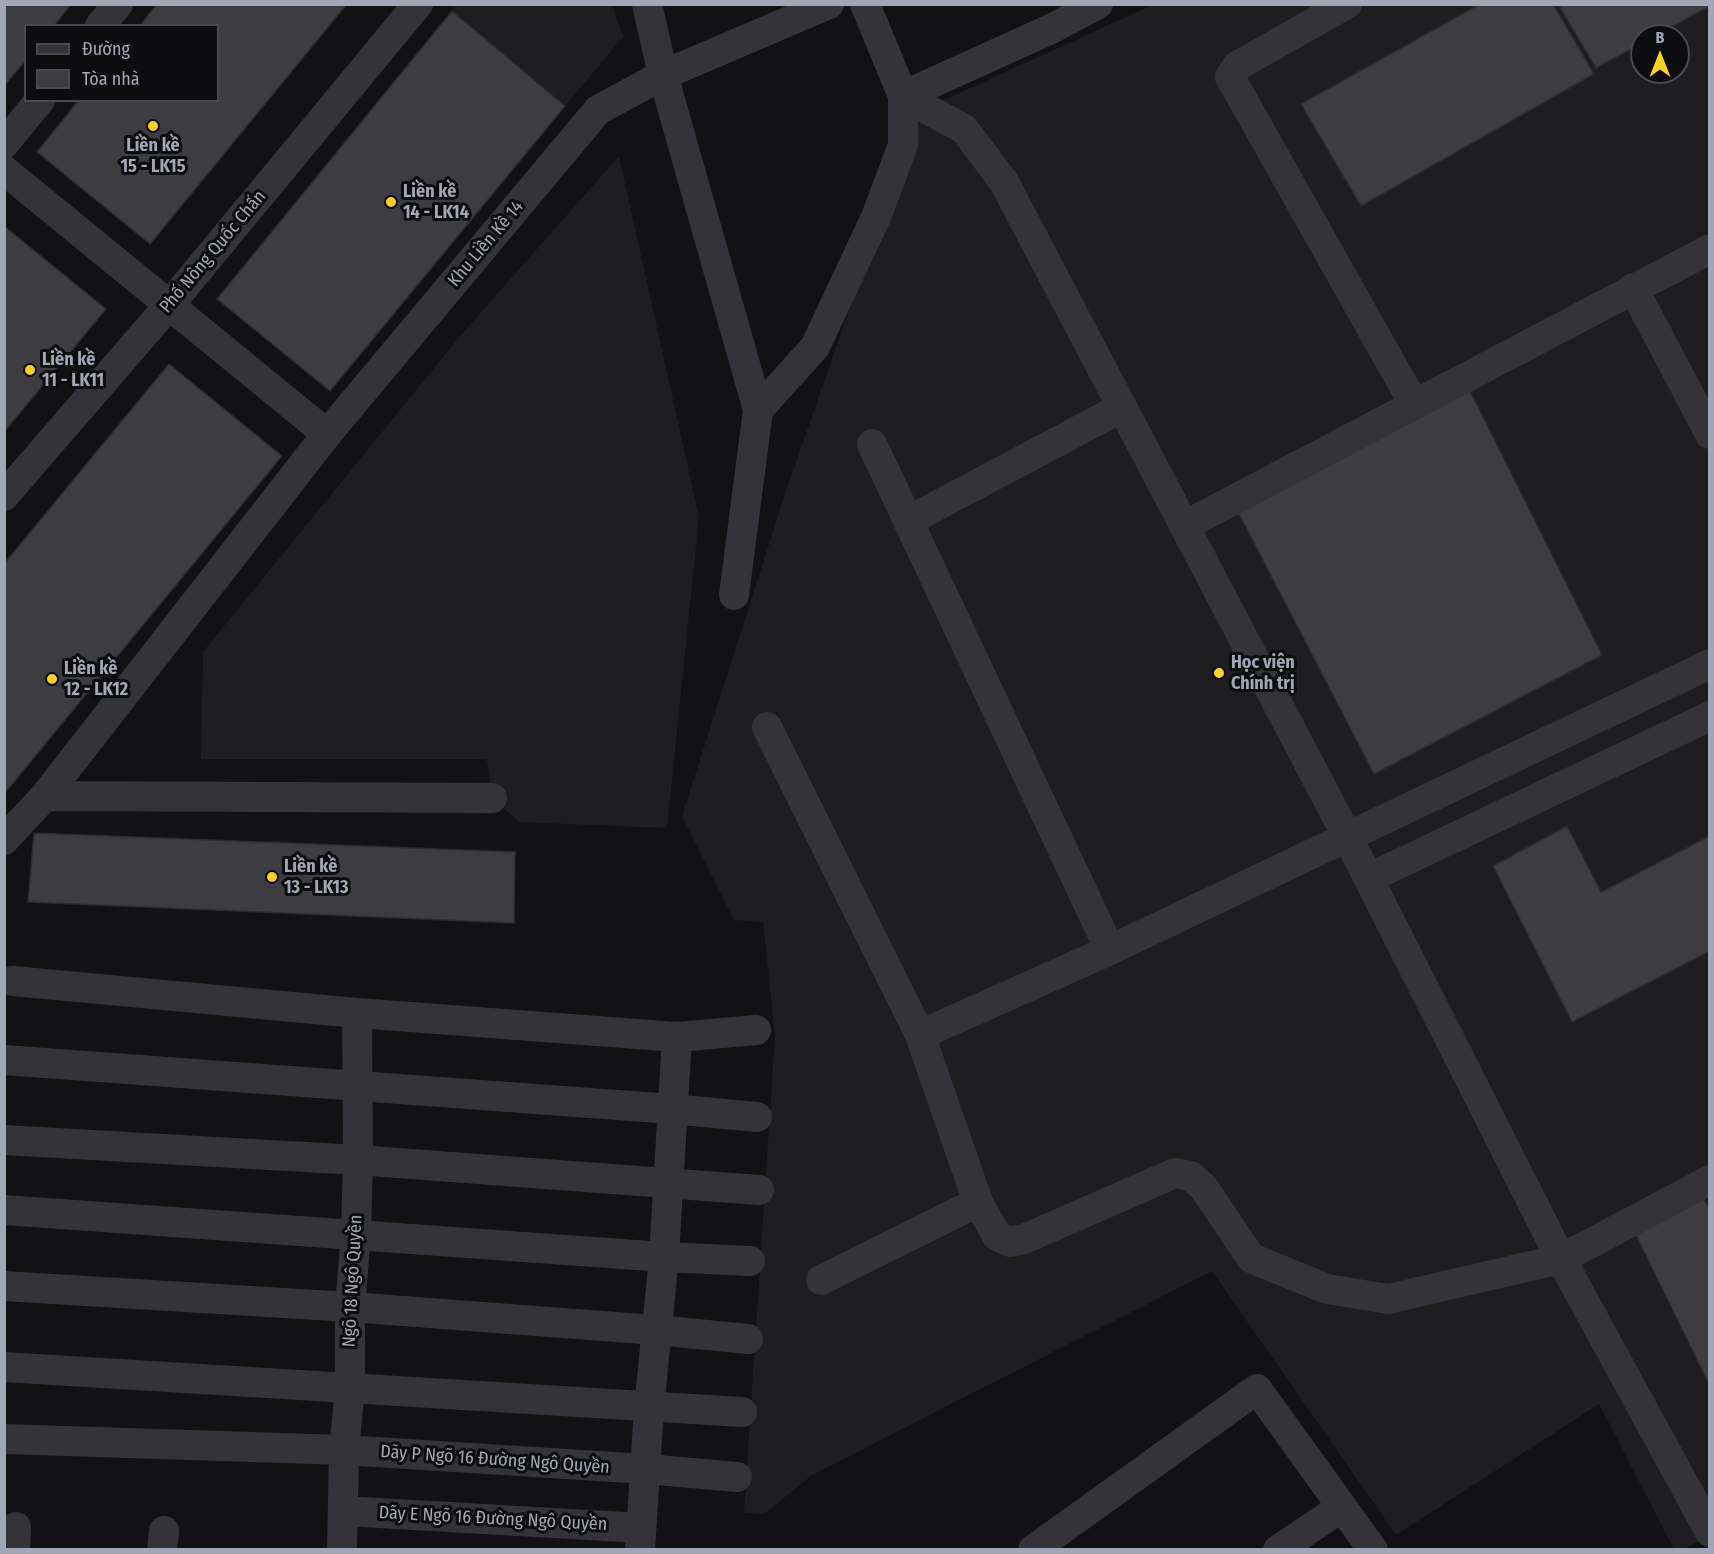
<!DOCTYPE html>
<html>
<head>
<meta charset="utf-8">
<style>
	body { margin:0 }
	#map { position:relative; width:1714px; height:1554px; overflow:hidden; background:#121214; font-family:"Fira Sans Condensed",sans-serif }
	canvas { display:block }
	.frame { position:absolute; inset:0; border:6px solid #a2a6b5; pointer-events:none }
	.legend { position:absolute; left:24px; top:24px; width:195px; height:78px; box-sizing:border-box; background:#0d0d0f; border:2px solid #494a51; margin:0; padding:8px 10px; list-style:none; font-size:18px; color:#a2a6b5 }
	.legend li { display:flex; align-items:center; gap:12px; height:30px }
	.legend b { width:30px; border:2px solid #494a51 }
	.north { position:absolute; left:1630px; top:24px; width:60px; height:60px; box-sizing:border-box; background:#0d0d0f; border:2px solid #494a51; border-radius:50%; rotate:0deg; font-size:16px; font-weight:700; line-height:24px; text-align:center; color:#a2a6b5 }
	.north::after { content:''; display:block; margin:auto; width:21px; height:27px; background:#fed020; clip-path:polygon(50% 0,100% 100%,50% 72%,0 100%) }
</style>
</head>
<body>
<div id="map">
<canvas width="1714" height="1554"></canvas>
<div class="frame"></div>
<ul class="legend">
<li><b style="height:8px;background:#333339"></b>Đường</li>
<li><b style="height:16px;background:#3c3c41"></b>Tòa nhà</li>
</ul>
<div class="north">B</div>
</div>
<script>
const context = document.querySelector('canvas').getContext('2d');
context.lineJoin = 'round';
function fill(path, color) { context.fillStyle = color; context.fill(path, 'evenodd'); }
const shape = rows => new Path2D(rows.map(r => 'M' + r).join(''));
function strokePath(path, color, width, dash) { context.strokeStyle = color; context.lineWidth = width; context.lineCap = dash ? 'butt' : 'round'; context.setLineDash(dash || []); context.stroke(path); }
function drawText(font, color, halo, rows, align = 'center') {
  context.font = font + ' "Fira Sans Condensed",sans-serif'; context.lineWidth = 6; context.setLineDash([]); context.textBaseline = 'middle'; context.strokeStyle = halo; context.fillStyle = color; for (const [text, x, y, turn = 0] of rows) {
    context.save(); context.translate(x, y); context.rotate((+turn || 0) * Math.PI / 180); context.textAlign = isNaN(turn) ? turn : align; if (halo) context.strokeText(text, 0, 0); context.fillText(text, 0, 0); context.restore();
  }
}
fill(shape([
	[457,4,612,5,623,37,565,106,452,11],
	[1152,5,1709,5,1709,1535,1684,1549,1674,1549,1599,1404,1396,1535,1212,1271,812,1475,764,1514,744,1513,775,1034,763,922,734,920,682,816,786,491,918,112],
	[1642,36,1678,36,1678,72,1642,72],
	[619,156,699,517,667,828,519,822,492,798,487,759,201,759,203,652,461,335]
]), '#1e1e21');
const building = shape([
	[4,4,71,4,54,26,26,26,26,60,4,86,4,4],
	[157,4,347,4,150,244,37,152,79,100,218,100,218,26,140,26,157,4],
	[1480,4,1553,4,1594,74,1361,206,1301,104,1480,4],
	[1558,4,1710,4,1710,6,1655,36,1642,36,1642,43,1596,68,1558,4],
	[452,11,565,106,330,391,217,299,452,11],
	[4,226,106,309,4,432,4,226],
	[169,364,282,456,4,794,4,564,169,364],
	[1469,389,1602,655,1374,774,1236,508,1469,389],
	[1567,826,1601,892,1710,836,1710,951,1572,1022,1493,866,1567,826],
	[34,833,515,852,514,923,28,902,34,833],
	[1703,1197,1710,1211,1710,1386,1634,1231,1703,1197]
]);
fill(building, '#3c3c41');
strokePath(building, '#2c2c30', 1.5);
strokePath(shape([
	[647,4,663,75,758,410,734,595],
	[1347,4,1237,66,1230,77,1414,404],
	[100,26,118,4],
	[903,96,964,129,1004,182,1347,836,1561,1259,1710,1532],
	[903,96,1053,28,1098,4],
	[4,144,40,100],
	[4,170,327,434],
	[1633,288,1710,434],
	[758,410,815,347,876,217,903,145,903,96,865,4],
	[872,444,1110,950],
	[4,496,170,304,418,4],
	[908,521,1121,408],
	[1184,526,1710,249],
	[767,727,920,1035,978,1202,997,1236,1010,1242,1024,1239,1175,1173,1191,1176,1204,1188,1251,1258,1327,1289,1388,1299,1561,1259,1710,1180],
	[45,796,492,798],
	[4,840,45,796,327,434,598,110,663,75,829,4],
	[1369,878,1710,716],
	[13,981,357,1013,677,1037,756,1030],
	[920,1035,1110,950,1710,664],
	[4,1060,672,1109,757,1117],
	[4,1140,358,1160,759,1190],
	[4,1210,664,1257,750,1261],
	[821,1280,978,1202],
	[4,1286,350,1307,656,1330,748,1339],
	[4,1367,742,1412],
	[4,1439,344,1450,646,1469,737,1477],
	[344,1511,641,1528],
	[15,1550,16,1527],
	[162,1550,164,1531],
	[342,1550,344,1450,350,1388,350,1307,356,1234,358,1160,357,1013],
	[640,1550,649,1408,664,1257,677,1037],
	[1033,1550,1257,1389,1373,1550],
	[1278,1550,1342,1507]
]), '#333339', 30);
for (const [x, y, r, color] of [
	[153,126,6,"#fed020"],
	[391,202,6,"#fed020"],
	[30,370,6,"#fed020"],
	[1219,673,6,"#fed020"],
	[52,679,6,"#fed020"],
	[272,877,6,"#fed020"]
]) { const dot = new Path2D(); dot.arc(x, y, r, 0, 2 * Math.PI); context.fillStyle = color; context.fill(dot); strokePath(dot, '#0d0d0f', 2); }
drawText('bold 18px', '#a2a6b5', '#0d0d0f', [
	["Liền kề",153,146,"center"],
	["15 - LK15",153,167,"center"],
	["Liền kề",403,192],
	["14 - LK14",403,213],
	["Liền kề",42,360],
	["11 - LK11",42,381],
	["Học viện",1231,663],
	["Chính trị",1231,684],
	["Liền kề",64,669],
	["12 - LK12",64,690],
	["Liền kề",284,867],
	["13 - LK13",284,888]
], 'left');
drawText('18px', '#a2a6b5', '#0d0d0f', [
	["Khu Liền Kề 14",486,244,-50],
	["Phố Nông Quốc Chấn",213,252,-50],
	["Ngõ 18 Ngô Quyền",353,1281,-87],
	["Dãy P Ngõ 16 Đường Ngô Quyền",495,1460,4],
	["Dãy E Ngõ 16 Đường Ngô Quyền",493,1519,3]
]);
</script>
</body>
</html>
